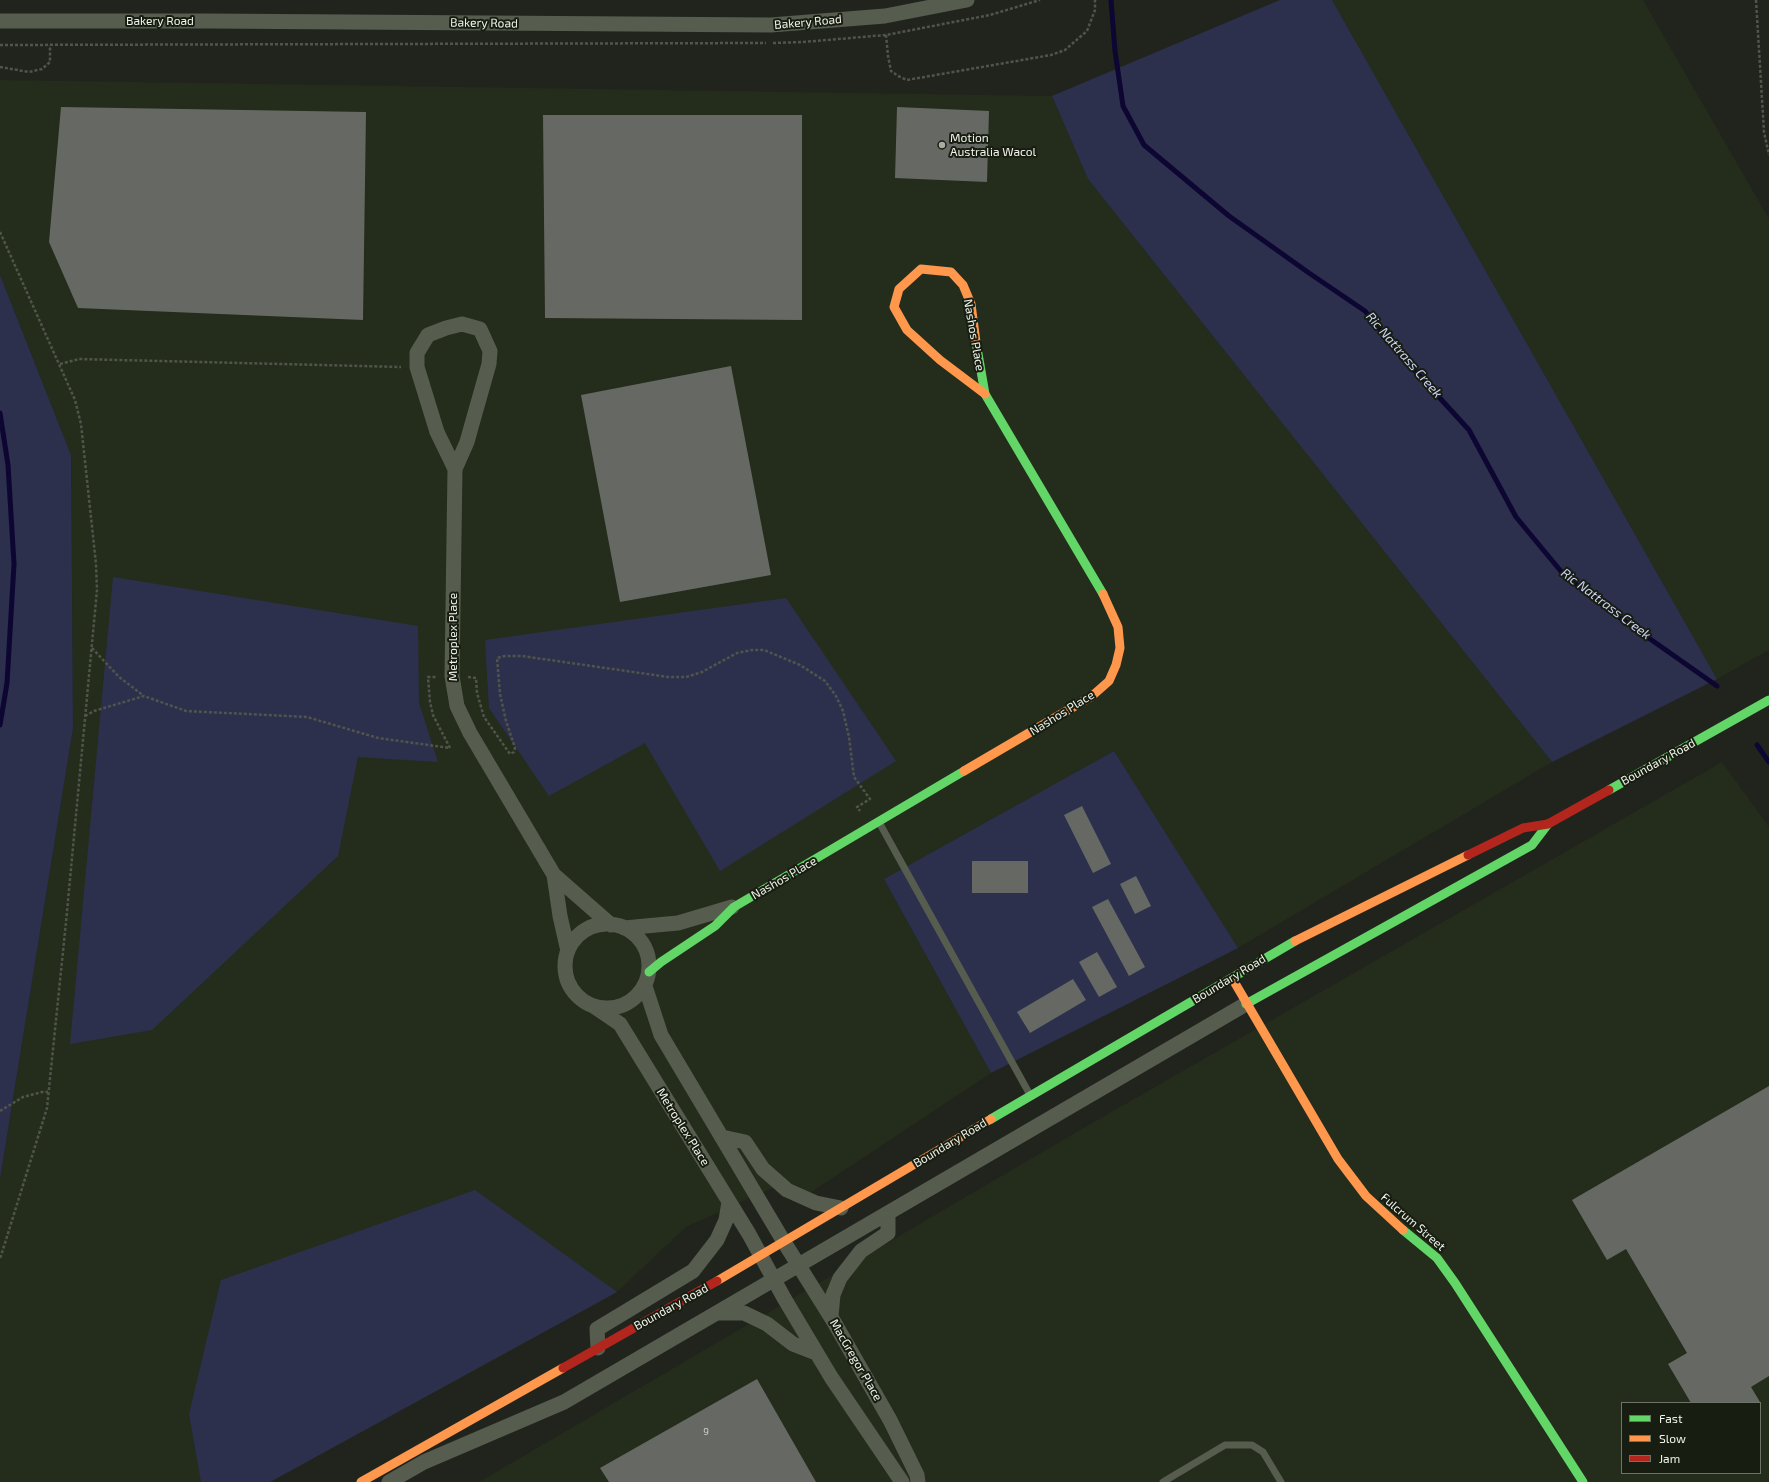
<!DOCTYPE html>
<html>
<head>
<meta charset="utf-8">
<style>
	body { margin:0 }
	#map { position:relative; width:1769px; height:1482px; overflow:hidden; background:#21241d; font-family:"Exo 2",sans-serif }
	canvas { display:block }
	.legend { position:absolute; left:1621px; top:1402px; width:140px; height:72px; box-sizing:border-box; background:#181d11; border:1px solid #6e7368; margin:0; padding:5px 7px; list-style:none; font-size:12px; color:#eff3ea }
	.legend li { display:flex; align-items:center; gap:8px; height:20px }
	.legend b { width:20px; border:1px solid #6e7368 }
</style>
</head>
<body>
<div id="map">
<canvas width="1769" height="1482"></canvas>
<ul class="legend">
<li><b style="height:5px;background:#63d668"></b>Fast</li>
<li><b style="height:5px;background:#ff974d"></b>Slow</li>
<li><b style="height:5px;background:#b3261e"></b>Jam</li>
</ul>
</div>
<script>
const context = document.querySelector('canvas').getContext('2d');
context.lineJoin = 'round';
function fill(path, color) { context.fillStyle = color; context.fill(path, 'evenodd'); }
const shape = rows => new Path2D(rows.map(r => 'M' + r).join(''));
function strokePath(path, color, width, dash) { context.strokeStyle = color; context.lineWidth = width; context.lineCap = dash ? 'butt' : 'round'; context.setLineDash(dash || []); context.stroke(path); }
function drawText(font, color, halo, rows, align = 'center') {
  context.font = font + ' "Exo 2",sans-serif'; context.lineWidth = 4; context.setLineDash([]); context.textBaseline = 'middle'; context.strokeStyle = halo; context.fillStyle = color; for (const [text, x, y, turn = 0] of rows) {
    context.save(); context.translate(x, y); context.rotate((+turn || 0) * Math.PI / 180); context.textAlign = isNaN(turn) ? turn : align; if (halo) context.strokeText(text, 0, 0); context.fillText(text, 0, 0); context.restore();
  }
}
fill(shape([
	[1332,0,1643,0,1769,219,1769,650,1717,679],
	[0,80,1052,96,1088,179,1552,762,1238,948,1114,751,884,879,991,1073,810,1193,788,1181,686,1227,617,1292,270,1482,0,1482,0,1179,73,728,71,455,0,275],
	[1722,762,1769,827,1769,1482,479,1482,1087,1126],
	[1622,1403,1760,1403,1760,1473,1622,1473]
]), '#242c1b');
fill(shape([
	[1280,0,1332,0,1717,679,1552,762,1088,179,1052,96],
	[0,275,71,455,73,728,0,1179],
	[113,577,418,626,419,703,438,762,358,757,338,856,152,1030,70,1044],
	[786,598,896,761,720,871,645,743,549,796,489,708,485,640],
	[1114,751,1238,948,991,1073,884,879],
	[475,1190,617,1292,270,1482,201,1482,189,1414,221,1280]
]), '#2d304d');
strokePath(shape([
	[1111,0,1115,51,1123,106,1144,145,1229,216,1309,273,1365,311,1407,362,1469,430,1516,517,1564,575,1616,615,1717,686],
	[0,413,8,465,14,564,7,683,0,725],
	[1757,745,1769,762]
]), '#0d0633', 5);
fill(shape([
	[61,107,366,112,363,320,78,308,49,242],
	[897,107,989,111,987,182,895,178],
	[543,115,802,115,802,320,545,318],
	[731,366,771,575,620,602,581,395],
	[1082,806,1111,864,1093,873,1064,815],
	[972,861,1028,861,1028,893,972,893],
	[1136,876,1151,906,1135,914,1120,884],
	[1108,899,1145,967,1129,976,1092,907],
	[1097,952,1117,987,1099,997,1079,962],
	[1073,979,1086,1000,1030,1033,1017,1012],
	[1769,1086,1769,1376,1751,1387,1760,1402,1759,1403,1691,1403,1668,1364,1687,1353,1626,1249,1607,1260,1572,1200],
	[757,1379,816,1482,609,1482,600,1468]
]), '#666963');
strokePath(shape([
	[1756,0,1764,132,1769,155],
	[886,35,888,56,891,71,898,76,907,80,1051,55,1065,50,1087,31,1095,10,1095,0],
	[773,43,803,42,886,35,990,15,1040,0],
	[0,45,766,43],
	[0,67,29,72,42,69,50,62,50,45],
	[0,232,75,400,81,424,96,564,97,590,66,922,47,1108,0,1259],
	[60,364,79,359,401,367],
	[92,648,119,677,144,696],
	[468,677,476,678,477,693,484,717,510,754,514,752,515,748,506,721,500,694,497,658,505,656,522,656,668,677,686,677,702,672,737,653,752,650,764,650,800,665,825,681,836,696,843,711,849,737,854,777,870,799,857,807,860,811],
	[85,716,94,711,144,696,186,711,307,717,378,738,450,748,433,715,430,702,428,677,437,677],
	[0,1111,23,1097,42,1092,48,1092]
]), '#50544b', 2.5, [3, 2]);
strokePath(shape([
	[880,824,1029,1093],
	[1163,1482,1225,1445,1252,1445,1263,1452,1281,1482]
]), '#565c4e', 7);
strokePath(shape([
	[0,21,208,21,771,25,885,16,967,0],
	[455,469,437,432,417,367,417,353,428,335,446,328,462,324,480,329,490,351,489,364,472,424,467,442,455,469,452,676,457,706,470,733,554,875,611,925],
	[554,875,560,916,568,951],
	'565 966a42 42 0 1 1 84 0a42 42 0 1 1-84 0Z',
	[624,928,678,923,732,907],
	[645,986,661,1035,784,1242,834,1322,890,1420,917,1475,918,1482],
	[595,1007,620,1024,749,1234,784,1298,831,1377,902,1482],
	[722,1137,745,1142,763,1169,787,1190,816,1203,841,1208],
	[718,1313,744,1313,767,1324,793,1344,816,1353],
	[831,1316,833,1295,840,1278,861,1251,888,1233,888,1213],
	[598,1348,597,1329,693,1271,717,1240,726,1220,729,1202],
	[389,1482,424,1462,564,1402,1246,1004]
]), '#565c4e', 15);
strokePath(shape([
	[976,342,985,394,1103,594],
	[1609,790,1769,700],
	[649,972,661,962,715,926,734,907,964,771],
	[1246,1004,1532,845,1548,824],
	[991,1119,1295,941],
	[1403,1230,1437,1258,1455,1283,1583,1482]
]), '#63d668', 9);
strokePath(shape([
	[976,342,971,304,963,285,951,272,921,269,899,289,894,307,907,330,940,360,985,394],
	[964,771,1092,696,1109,681,1116,665,1120,648,1118,627,1103,594],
	[1295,941,1468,855],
	[1232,978,1338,1159,1366,1196,1403,1230],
	[717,1281,991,1119],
	[361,1482,563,1368]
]), '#ff974d', 9);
strokePath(shape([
	[1468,855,1523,828,1548,824,1609,790],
	[563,1368,717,1281]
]), '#b3261e', 9);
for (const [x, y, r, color] of [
	[942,145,4,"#a7aba2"]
]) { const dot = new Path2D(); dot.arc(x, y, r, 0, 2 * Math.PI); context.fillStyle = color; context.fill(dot); strokePath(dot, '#181d11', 1.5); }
drawText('10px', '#cdd0c8', null, [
	["9",706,1432]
]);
drawText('12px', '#eff3ea', '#181d11', [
	["Bakery Road",160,21],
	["Bakery Road",808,22,-5],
	["Bakery Road",484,23,1],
	["Nashos Place",974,335,80],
	["Metroplex Place",453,637,-90],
	["Nashos Place",1062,713,-32],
	["Boundary Road",1658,762,-29],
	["Nashos Place",784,878,-30],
	["Boundary Road",1229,979,-31],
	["Metroplex Place",683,1127,58],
	["Boundary Road",950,1143,-31],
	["Fulcrum Street",1413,1222,41],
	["Boundary Road",671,1307,-29],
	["MacGregor Place",856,1360,60]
]);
drawText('12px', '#eff3ea', '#181d11', [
	["Motion",950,138],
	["Australia Wacol",950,152]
], 'left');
drawText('italic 13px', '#cdd3f6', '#181d11', [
	["Ric Nattrass Creek",1404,355,49],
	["Ric Nattrass Creek",1606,604,37]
]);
</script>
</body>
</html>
